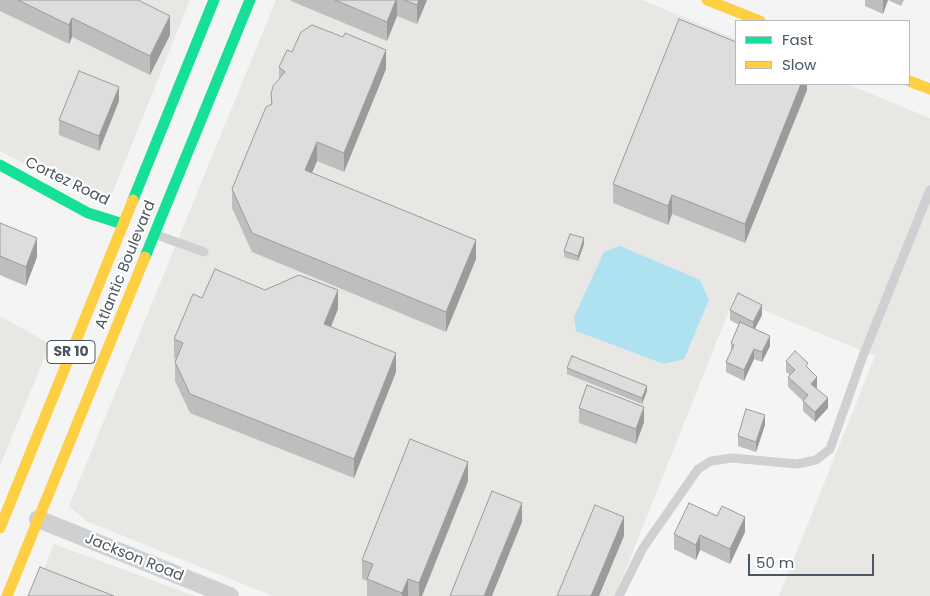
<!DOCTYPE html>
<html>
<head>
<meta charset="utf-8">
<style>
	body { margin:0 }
	#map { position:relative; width:930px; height:596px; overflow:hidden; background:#f4f4f4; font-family:Poppins,sans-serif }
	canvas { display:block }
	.legend { position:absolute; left:735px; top:20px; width:175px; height:65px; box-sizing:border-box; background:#fff; border:1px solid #b7bbc0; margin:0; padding:6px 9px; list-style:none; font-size:15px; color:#4a5661 }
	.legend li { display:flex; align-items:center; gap:10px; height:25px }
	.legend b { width:25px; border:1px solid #b7bbc0 }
	.scale { position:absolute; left:748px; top:554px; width:126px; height:22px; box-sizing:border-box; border:2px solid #4a5661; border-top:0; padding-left:6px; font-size:15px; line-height:18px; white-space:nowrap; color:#4a5661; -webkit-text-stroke:4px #fff; paint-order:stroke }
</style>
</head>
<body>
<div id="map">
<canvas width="930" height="596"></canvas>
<ul class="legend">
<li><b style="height:6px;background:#16e098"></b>Fast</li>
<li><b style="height:6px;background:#ffcf43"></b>Slow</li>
</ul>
<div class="scale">50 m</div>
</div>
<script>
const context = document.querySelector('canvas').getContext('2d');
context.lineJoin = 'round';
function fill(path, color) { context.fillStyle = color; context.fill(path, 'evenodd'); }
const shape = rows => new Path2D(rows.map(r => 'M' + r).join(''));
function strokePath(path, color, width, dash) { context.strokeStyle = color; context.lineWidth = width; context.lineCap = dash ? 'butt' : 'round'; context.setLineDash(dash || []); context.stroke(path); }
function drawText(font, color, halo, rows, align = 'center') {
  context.font = font + ' Poppins,sans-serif'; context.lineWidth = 4.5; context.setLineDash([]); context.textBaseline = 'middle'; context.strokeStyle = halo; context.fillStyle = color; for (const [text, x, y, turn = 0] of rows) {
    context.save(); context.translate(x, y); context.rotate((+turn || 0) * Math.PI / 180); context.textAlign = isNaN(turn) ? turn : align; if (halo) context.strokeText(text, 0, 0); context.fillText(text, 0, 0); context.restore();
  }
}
fill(shape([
	[0,0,190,0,111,196,76,192,0,151],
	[276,0,642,0,736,39,736,84,847,84,930,118,930,596,779,596,875,356,734,298,615,596,273,596,86,521,69,506],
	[0,316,50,344,0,466],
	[54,544,195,596,33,596]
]), '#e8e7e3');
fill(shape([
	[620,246,700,280,709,300,684,359,664,364,576,331,574,317,604,252]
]), '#aee2f0');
strokePath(shape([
	[157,235,204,252],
	[619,596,643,548,698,469,711,461,732,458,797,464,816,460,830,449,863,356,930,190]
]), '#ced0d2', 9);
strokePath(shape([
	[38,519,230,596]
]), '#ced0d2', 18);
strokePath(shape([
	[0,165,88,213,123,224],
	[133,200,214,0],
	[145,257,250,0]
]), '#16e098', 11);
strokePath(shape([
	[707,0,760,21],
	[909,81,930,89],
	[0,528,133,200],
	[7,596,145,257]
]), '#ffcf43', 11);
fill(shape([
	[0,0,138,0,170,35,150,75,72,37,69,44,0,11],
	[291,0,427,0,417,24,397,16,387,41,291,1],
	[865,0,904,0,901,6,888,0,883,14,865,6],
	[292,52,386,69,344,172,317,161,312,173,476,259,446,332,252,252,232,208,232,189,271,105,271,94,279,79,279,67],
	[807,84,807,90,745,243,672,214,668,225,613,203,613,184],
	[119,101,99,151,59,135,59,120],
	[0,223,37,257,26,286,0,275],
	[584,244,578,261,564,257,564,251],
	[265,290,338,309,331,327,396,372,354,478,190,413,175,381,175,362,176,359,174,358,174,339,202,298],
	[730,310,762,315,755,329,770,346,762,362,754,359,744,381,726,372,726,362,731,352,731,343,739,325,730,320],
	[786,361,808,369,817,387,816,388,828,408,815,422,803,411,803,401,788,387,788,377,790,375,786,372],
	[567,368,647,391,642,404,567,374],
	[579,408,644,422,636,444,579,423],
	[765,425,756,452,738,446,738,436],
	[468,481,422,596,367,596,367,581,362,579,362,560],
	[745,532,730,564,700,550,696,560,674,549,674,534]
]), '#bebebf');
fill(shape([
	[396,0,397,0,397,16,387,41,387,22],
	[419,0,427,0,417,24,417,5],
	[883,0,888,0,883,14],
	[170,16,170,35,150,75,150,56],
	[72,18,72,37,69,44,69,25],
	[386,50,386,69,344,172,344,153],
	[801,84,807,84,807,90,745,243,745,224],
	[119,87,119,101,99,151,99,136],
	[317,142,317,161,305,189,305,170],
	[672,195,672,214,668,225,668,206],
	[37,238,37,257,26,286,26,267],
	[584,238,584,244,578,261,578,256],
	[476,240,476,259,446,332,446,312],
	[338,290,338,309,324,343,324,324],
	[762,305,762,315,753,332,753,322],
	[770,336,770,346,762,362,762,352],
	[754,349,754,359,744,381,744,370],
	[396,353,396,372,354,478,354,459],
	[817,377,817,387,811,394,811,384],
	[647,386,647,391,642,404,642,398],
	[828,398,828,408,815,422,815,412],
	[644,407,644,422,636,444,636,429],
	[765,415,765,425,756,452,756,442],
	[468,462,468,481,422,596,419,596,419,583],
	[522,503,522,522,492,596,484,596],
	[624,517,624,536,599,596,591,596],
	[745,517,745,532,730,564,730,549],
	[700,535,700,550,696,560,696,545],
	[408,579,408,596,402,596,402,593]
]), '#9b9b9b');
const building = shape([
	[18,0,138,0,170,16,150,56,72,18,69,25,18,0],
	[335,0,396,0,387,22,335,0],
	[404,0,419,0,417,5,404,0],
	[679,19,736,42,736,84,801,84,745,224,672,195,668,206,613,184,679,19],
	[312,25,343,37,345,33,386,50,344,153,317,142,305,170,476,240,446,312,252,233,232,189,266,107,272,104,271,94,273,86,285,72,279,67,287,50,292,52,301,32,312,25],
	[79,71,119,87,99,136,59,120,79,71],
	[0,223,37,238,26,267,0,256,0,223],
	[570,234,584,238,578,256,564,251,570,234],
	[215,269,265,290,299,275,338,290,324,324,396,353,354,459,190,394,175,362,183,343,174,339,193,294,202,298,215,269],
	[738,293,762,305,753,322,730,310,738,293],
	[740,322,770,336,762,352,754,349,744,370,726,362,734,345,731,343,740,322],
	[795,351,808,363,806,366,817,377,811,384,828,398,815,412,803,401,808,395,788,377,795,370,786,361,795,351],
	[572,356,647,386,642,398,567,368,572,356],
	[587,385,644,407,636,429,579,408,587,385],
	[746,409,765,415,756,442,738,436,746,409],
	[410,439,468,462,419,583,408,579,402,593,367,579,373,564,362,560,410,439],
	[492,491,522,503,484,596,450,596,492,491],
	[689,503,717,516,722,506,745,517,730,549,700,535,696,545,674,534,689,503],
	[595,505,624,517,591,596,557,596,595,505],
	[40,567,114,596,28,596,40,567]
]);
fill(building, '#ddddde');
strokePath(building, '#9b9b9b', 1);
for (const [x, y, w] of [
	[71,352,48]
]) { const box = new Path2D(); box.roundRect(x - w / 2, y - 11.5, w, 23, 4); context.fillStyle = '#fff'; context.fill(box); strokePath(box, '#4a5661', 1); }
drawText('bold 14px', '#4a5661', null, [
	["SR 10",71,352]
]);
drawText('15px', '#4a5661', '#fff', [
	["Cortez Road",67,182,26],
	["Atlantic Boulevard",126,265,-68],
	["Jackson Road",134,558,22]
]);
</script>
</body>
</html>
